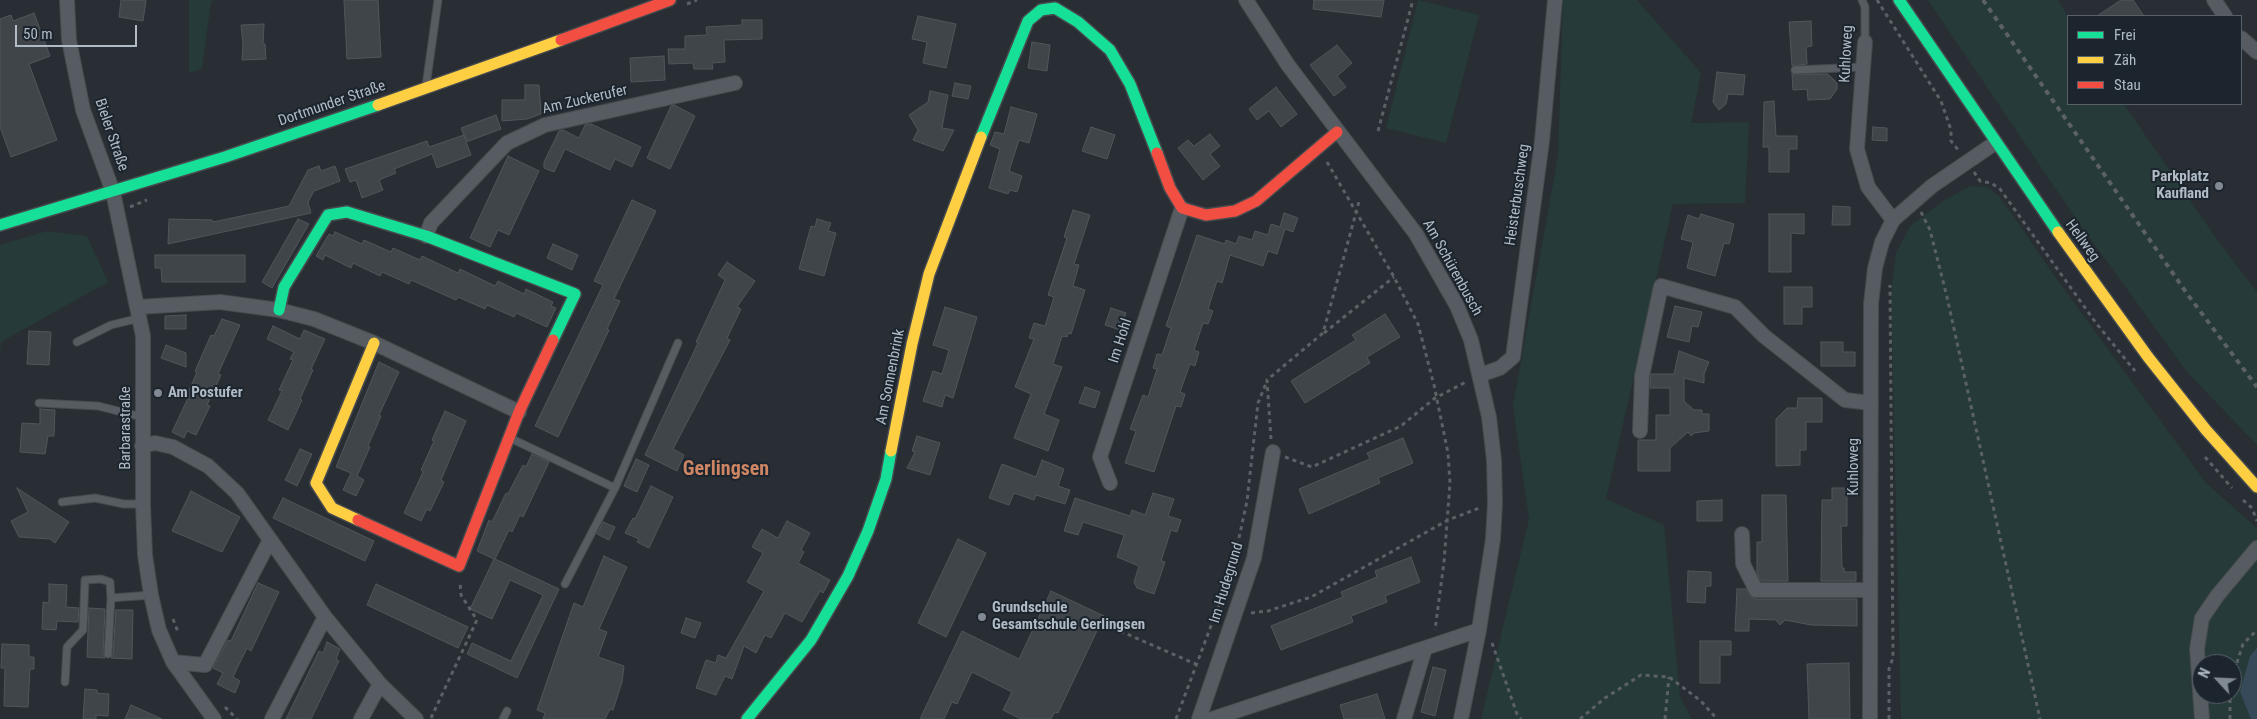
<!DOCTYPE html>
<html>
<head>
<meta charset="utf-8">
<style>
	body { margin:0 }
	#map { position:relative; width:2257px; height:719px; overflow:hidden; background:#282e33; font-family:"Roboto Condensed",sans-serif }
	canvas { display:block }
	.legend { position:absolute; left:2067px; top:15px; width:175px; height:90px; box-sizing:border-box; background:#1c252e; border:1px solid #58616a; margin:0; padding:6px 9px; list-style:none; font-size:15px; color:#b1bbc5 }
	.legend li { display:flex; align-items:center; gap:10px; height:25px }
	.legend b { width:25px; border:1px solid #58616a }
	.north { position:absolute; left:2192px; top:654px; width:50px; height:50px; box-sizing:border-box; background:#1c252e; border:1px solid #58616a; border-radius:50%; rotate:295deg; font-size:14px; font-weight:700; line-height:20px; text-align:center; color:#b1bbc5 }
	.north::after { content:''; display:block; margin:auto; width:18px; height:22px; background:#818a92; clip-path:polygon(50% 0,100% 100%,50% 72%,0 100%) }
	.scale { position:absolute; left:15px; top:25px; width:122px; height:22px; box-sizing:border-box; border:2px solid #b1bbc5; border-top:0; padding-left:6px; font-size:15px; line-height:18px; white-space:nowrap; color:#b1bbc5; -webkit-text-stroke:4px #1c252e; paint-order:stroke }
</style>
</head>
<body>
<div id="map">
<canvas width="2257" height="719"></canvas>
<ul class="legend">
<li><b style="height:6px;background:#16e098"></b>Frei</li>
<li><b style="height:6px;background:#ffcf43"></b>Zäh</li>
<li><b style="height:6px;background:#f24e42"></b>Stau</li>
</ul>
<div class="north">N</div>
<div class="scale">50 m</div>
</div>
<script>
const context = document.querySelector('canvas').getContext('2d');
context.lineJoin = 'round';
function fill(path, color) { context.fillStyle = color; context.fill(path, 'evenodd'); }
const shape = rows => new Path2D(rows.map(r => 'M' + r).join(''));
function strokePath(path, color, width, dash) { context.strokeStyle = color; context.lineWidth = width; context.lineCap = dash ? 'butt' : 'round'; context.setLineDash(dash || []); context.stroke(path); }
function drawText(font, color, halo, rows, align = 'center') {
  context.font = font + ' "Roboto Condensed",sans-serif'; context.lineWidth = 4; context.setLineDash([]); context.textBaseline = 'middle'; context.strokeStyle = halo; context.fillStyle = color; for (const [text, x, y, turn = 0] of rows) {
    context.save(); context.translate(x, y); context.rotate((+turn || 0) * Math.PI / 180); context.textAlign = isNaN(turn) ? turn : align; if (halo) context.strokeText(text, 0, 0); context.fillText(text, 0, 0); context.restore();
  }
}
fill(shape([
	[189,0,214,0,211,2,202,69,189,73],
	[1418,0,1479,15,1446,143,1386,128],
	[1563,0,1637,0,1701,73,1691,123,1749,122,1745,203,1673,204,1606,499,1664,525,1680,697,1692,719,1481,719,1529,519,1513,406,1558,156],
	[1928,0,2058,0,2068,17,2068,104,2124,104,2218,241,2257,292,2257,445,2187,372,2074,216],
	[1970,186,1987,187,2000,197,2056,278,2206,483,2257,528,2257,719,1901,719,1891,295,1896,253,1910,226,1943,201],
	[2202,664,2232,664,2232,694,2202,694],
	[47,231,87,236,108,282,1,342,0,357,0,245]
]), '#263a39');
fill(shape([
	[2257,648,2257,719,2251,719,2240,692,2250,656]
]), '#364a5a');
const building = shape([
	[121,0,146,0,143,21,119,17,121,0],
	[344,0,378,0,381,57,347,59,344,0],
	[1314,0,1384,0,1381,17,1313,9,1314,0],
	[2121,0,2133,0,2144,16,2097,16,2121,0],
	[34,13,50,56,29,64,57,140,11,157,0,127,0,19,11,15,13,21,34,13],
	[918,16,956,24,946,68,923,63,927,42,912,39,918,16],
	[742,20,762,20,762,39,724,40,725,62,712,63,713,69,694,69,693,63,669,64,668,49,685,49,685,36,707,35,706,27,742,25,742,20],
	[1811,21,1812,46,1806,47,1807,64,1792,66,1789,22,1811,21],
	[264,24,263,44,265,44,266,59,242,60,243,44,241,25,264,24],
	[1032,42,1050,45,1047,71,1028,68,1032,42],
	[1337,45,1352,63,1337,76,1346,87,1334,96,1310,65,1337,45],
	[664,56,665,80,631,82,630,58,664,56],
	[1717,72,1745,75,1743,95,1728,94,1726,104,1719,110,1713,102,1717,72],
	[1792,74,1828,74,1837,83,1837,89,1830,99,1808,100,1807,89,1793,90,1792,74],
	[955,83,971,86,968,99,952,96,955,83],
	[525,85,539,85,541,114,527,119,502,121,502,100,525,100,525,85],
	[1276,87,1297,114,1281,127,1269,111,1257,120,1249,109,1276,87],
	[930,91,948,95,942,128,954,130,943,151,913,140,918,130,909,115,928,102,930,91],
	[1774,101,1776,136,1797,136,1797,149,1789,149,1789,172,1769,172,1769,147,1763,147,1764,102,1774,101],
	[674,105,695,116,670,169,647,158,671,106,674,105],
	[1011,107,1037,114,1029,143,1019,140,1009,171,1022,176,1017,192,1010,190,1008,194,989,188,1000,149,990,145,995,132,1004,134,1011,107],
	[496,115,501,129,466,142,471,155,437,168,432,154,394,169,396,173,379,180,383,190,362,198,356,180,350,182,345,169,427,141,429,147,464,135,466,140,461,128,496,115],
	[591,124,641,147,632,167,615,159,610,170,565,149,554,172,544,168,544,162,559,131,563,130,579,138,585,125,591,124],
	[1091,127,1115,135,1107,159,1082,151,1091,127],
	[1873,127,1887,128,1887,141,1872,140,1873,127],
	[1210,134,1220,146,1210,154,1220,166,1203,180,1178,148,1188,140,1194,146,1210,134],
	[508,156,539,171,509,235,498,230,490,247,470,238,508,156],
	[319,166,321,171,335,166,340,181,314,191,308,202,311,213,168,244,169,219,212,220,213,222,289,206,308,170,319,166],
	[632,200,656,211,614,299,620,301,607,329,609,330,558,437,535,426,603,285,594,281,632,200],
	[1833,206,1850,207,1850,225,1832,225,1833,206],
	[1073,210,1090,215,1074,264,1079,265,1073,286,1085,290,1071,334,1068,333,1067,337,1062,336,1053,364,1062,367,1044,414,1059,420,1048,451,1014,438,1031,394,1015,387,1034,339,1029,338,1034,323,1045,326,1054,297,1048,295,1067,238,1064,237,1073,210],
	[1284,213,1298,218,1293,232,1285,229,1277,254,1268,251,1263,266,1230,255,1222,283,1217,281,1208,309,1213,311,1208,324,1203,323,1194,350,1199,352,1195,366,1190,364,1180,392,1185,394,1181,407,1176,406,1154,472,1125,463,1136,431,1130,429,1143,395,1148,397,1157,369,1153,368,1157,354,1162,355,1171,328,1166,326,1197,235,1225,244,1226,240,1236,244,1239,236,1252,240,1255,231,1268,235,1271,224,1280,227,1284,213],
	[1701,214,1734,224,1729,244,1724,243,1715,276,1687,268,1693,242,1681,239,1688,215,1699,219,1701,214],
	[1769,214,1804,214,1804,234,1791,233,1791,272,1769,272,1769,214],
	[298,219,309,224,272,288,262,282,298,219],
	[817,219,831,223,828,231,836,233,824,276,799,269,811,226,815,227,817,219],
	[335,232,362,244,364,240,391,252,393,248,420,260,422,256,458,273,460,269,495,286,498,281,524,294,526,289,553,302,551,306,556,308,547,327,516,313,514,317,487,305,485,309,458,297,456,300,411,280,409,284,382,272,380,276,353,263,351,268,325,255,323,260,316,256,329,234,333,236,335,232],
	[553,244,578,255,572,270,547,258,553,244],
	[155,255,245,255,245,282,162,282,161,268,155,268,155,255],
	[727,262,755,281,737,307,741,309,727,338,730,340,673,449,684,455,677,471,645,455,698,343,696,342,725,280,718,275,727,262],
	[1784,287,1812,287,1812,307,1802,307,1802,324,1784,324,1784,287],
	[1675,306,1702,312,1698,327,1692,326,1689,342,1667,337,1675,306],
	[945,307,977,317,953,398,945,395,942,407,923,401,933,371,942,374,949,350,933,345,945,307],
	[1111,308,1126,313,1120,330,1105,325,1111,308],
	[1385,314,1400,337,1367,357,1370,363,1305,403,1291,381,1356,340,1352,335,1385,314],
	[186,315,186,329,165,329,165,316,186,315],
	[222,319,240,325,218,374,221,375,207,405,210,406,196,435,187,431,184,438,172,432,189,396,187,395,197,372,195,371,211,335,214,336,222,319],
	[273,326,300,339,304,330,325,339,311,369,313,370,300,399,302,400,288,430,268,420,282,391,279,390,293,360,290,359,294,352,267,339,273,326],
	[29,331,51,332,49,365,27,364,29,331],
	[1821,342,1843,342,1843,352,1855,352,1855,366,1821,366,1821,342],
	[166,345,186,353,186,367,161,358,166,345],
	[1679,351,1709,362,1704,374,1704,383,1684,378,1684,401,1694,410,1702,410,1702,414,1709,414,1709,431,1694,433,1691,436,1688,432,1670,448,1670,471,1638,471,1638,440,1656,440,1656,415,1670,415,1670,388,1650,388,1651,374,1674,374,1679,351],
	[379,362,399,372,379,415,381,416,368,446,370,447,357,476,364,480,356,496,343,490,351,473,336,467,379,362],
	[1085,387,1100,392,1095,408,1079,403,1085,387],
	[1798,398,1822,398,1822,422,1806,422,1806,450,1800,450,1800,465,1776,466,1776,419,1787,408,1797,408,1798,398],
	[40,409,55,410,54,436,48,436,45,454,20,452,22,423,40,424,40,409],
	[445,411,466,421,441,480,444,482,430,511,427,509,421,521,404,513,423,472,421,470,434,441,432,440,445,411],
	[917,436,940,443,930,475,907,468,915,452,912,451,917,436],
	[1403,438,1413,463,1378,478,1380,483,1309,514,1299,489,1370,459,1367,453,1403,438],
	[300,449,312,454,297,486,285,480,300,449],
	[532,454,549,462,523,517,520,515,512,532,509,530,495,559,559,589,517,678,467,654,472,643,511,661,543,595,510,580,492,619,470,609,494,559,477,551,489,520,492,522,506,493,508,494,523,465,526,467,532,454],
	[636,459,649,465,637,492,624,486,636,459],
	[1042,460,1064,469,1058,486,1070,490,1065,504,1036,495,1034,500,1014,493,1009,505,989,498,1002,464,1036,477,1042,460],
	[651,486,673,497,649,548,637,542,639,539,625,533,633,518,635,519,651,486],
	[17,488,69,522,55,543,50,539,19,537,11,521,28,512,17,488],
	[1832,488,1847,488,1847,526,1841,526,1842,568,1844,568,1844,572,1856,572,1856,581,1821,581,1822,500,1832,500,1832,488],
	[191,491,240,517,222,552,172,531,191,491],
	[1153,493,1174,499,1168,516,1181,520,1177,532,1171,530,1161,561,1165,562,1154,594,1137,588,1134,582,1139,566,1117,557,1124,535,1083,522,1078,535,1064,531,1075,498,1130,516,1132,510,1145,515,1153,493],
	[1762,495,1786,495,1788,581,1761,581,1757,573,1757,542,1762,542,1762,495],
	[283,498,374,541,365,561,273,518,283,498],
	[1722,500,1722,521,1697,521,1697,501,1722,500],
	[787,521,810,533,801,550,804,552,798,563,830,580,823,593,820,591,802,622,785,613,771,638,765,635,756,653,744,646,732,679,725,676,716,695,696,688,706,660,716,663,718,655,726,658,764,591,747,582,763,553,752,547,762,529,778,538,787,521],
	[603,522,615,527,609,540,597,534,603,522],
	[958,539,986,553,946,637,918,623,958,539],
	[604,556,627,567,599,629,607,632,598,657,624,666,622,682,613,710,610,709,605,719,543,719,545,713,537,710,574,603,583,607,604,556],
	[1411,557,1420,582,1385,596,1387,602,1351,616,1353,622,1281,650,1271,626,1343,597,1341,592,1377,577,1375,571,1411,557],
	[1688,571,1711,572,1711,586,1706,586,1705,603,1687,602,1688,571],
	[258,583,279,592,251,651,247,648,233,677,240,681,235,693,217,684,223,673,213,668,228,640,231,641,258,583],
	[49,584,67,585,66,607,79,608,78,622,57,621,56,630,42,629,43,602,49,603,49,584],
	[376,584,468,627,458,648,367,605,376,584],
	[1737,589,1746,589,1751,597,1756,599,1857,599,1857,626,1811,625,1785,620,1780,625,1776,620,1749,619,1749,631,1735,631,1737,589],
	[1051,591,1104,616,1058,713,1055,712,1051,719,1021,719,1003,710,1012,692,972,672,957,704,952,702,944,719,920,719,962,631,1019,659,1051,591],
	[89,608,105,609,103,654,105,658,87,657,89,608],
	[116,610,133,610,132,659,111,658,113,654,116,610],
	[686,618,701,623,695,638,681,633,686,618],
	[1700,641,1731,641,1731,655,1720,655,1720,683,1700,683,1700,641],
	[327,642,340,649,336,659,339,661,311,719,286,719,319,651,323,653,327,642],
	[2,644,29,645,29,657,34,657,34,669,30,669,28,707,4,706,5,668,1,668,2,644],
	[1849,663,1850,719,1809,719,1807,664,1849,663],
	[1433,667,1446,670,1435,716,1421,712,1433,667],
	[85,689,97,690,97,693,109,694,108,716,96,715,96,719,83,719,85,689],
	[1377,694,1385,719,1344,719,1340,705,1377,694],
	[131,705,162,719,125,719,131,705]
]);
fill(building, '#40454a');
strokePath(building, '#50565b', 1);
const lane = shape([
	[1862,0,1865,7,1865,42],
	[1795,70,1863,67],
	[426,86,438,0],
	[77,342,111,325,140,318],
	[39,403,98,406,142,417],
	[510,438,615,488],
	[62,502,95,498,124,504,143,504],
	[565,584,615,488,678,343],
	[108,654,111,598,151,595],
	[65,682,67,647,83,630,85,580,101,579,110,582,111,598],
	[503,719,507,711]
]);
const street = shape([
	[67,0,69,40,83,110,113,192,143,336,143,504,145,555,151,595,159,630,173,662,214,719],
	[1246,0,1288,65,1416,234,1457,306,1471,340,1489,417,1494,460,1495,503,1493,539,1479,630,1461,719],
	[2214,0,2225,16],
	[2241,38,2257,52],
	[1865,42,1857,149,1868,187,1893,220],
	[426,236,431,223,507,143,545,125,735,83],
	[138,307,220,302,279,310,314,319,374,343,519,412],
	[1480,375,1500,368,1513,357,1542,141,1555,0],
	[1640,431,1642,376,1661,286,1735,307,1764,336,1845,400,1871,403],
	[142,446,155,443,173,447,208,466,237,493,325,617,380,684,416,719],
	[1110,483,1100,457,1182,208],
	[1742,534,1743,564,1756,590,1870,590],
	[173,662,205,665,270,540],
	[272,719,325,617],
	[361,719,380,684],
	[1199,719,1254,558,1273,452],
	[1212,719,1479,630],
	[1404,719,1425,648],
	[1870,719,1871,304,1875,268,1882,242,1893,220,1932,186,1995,143],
	[2202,719,2197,649,2202,618,2217,596,2257,548]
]);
const fast = shape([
	[1899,0,2058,232],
	[981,137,1028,21,1041,10,1055,8,1078,22,1110,50,1130,84,1157,153],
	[0,225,225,157,378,105],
	[279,310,284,287,328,215,347,212,426,236,575,294,553,340],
	[747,719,811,640,848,576,868,531,886,479,891,451]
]);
const slow = shape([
	[378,105,561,40],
	[2058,232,2148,357,2206,430,2257,487],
	[891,451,912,344,929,274,981,137],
	[358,520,332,508,316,483,374,343]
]);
const jam = shape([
	[561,40,670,0],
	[1157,153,1170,188,1182,208,1206,215,1235,211,1256,201,1337,132],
	[358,520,459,566,519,412,553,340]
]);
strokePath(lane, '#464a4e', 9);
strokePath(street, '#464a4e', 16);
strokePath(fast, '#464a4e', 14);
strokePath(slow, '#464a4e', 14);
strokePath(jam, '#464a4e', 14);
strokePath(shape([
	[1877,0,1941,101,1951,130,1951,141,1959,151],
	[687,4,697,0],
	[1378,131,1413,0],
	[1327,162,1394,277,1418,324,1434,385,1448,453,1450,483,1444,562,1435,630],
	[1974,172,1980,181,1991,183,2000,189,2096,323,2135,371],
	[130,207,147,200],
	[1921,212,1930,230,1947,297,2040,719],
	[1324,333,1394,277],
	[1271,439,1267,380,1323,333,1360,198],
	[1285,457,1312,467,1401,426,1435,398,1466,382],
	[2205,457,2232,488],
	[2243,500,2252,508,2257,521],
	[1251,613,1268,611,1311,597,1448,520,1482,507],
	[173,619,178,632],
	[1113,628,1198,665],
	[1492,643,1517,714,1521,719],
	[2232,678,2243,644,2257,630],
	[225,707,237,719],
	[431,718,477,620,461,595,460,582],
	[1176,719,1232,570,1247,501,1258,403,1267,381],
	[1580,719,1605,698,1641,675,1669,677,1701,701,1717,719],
	[1665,719,1669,677],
	[1889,719,1889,669,1893,658,1890,285],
	[2230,719,2230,694]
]), '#5b6166', 3, [4, 4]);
strokePath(lane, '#575c62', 7);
strokePath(street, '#575c62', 14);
strokePath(fast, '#16e098', 11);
strokePath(slow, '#ffcf43', 11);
strokePath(jam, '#f24e42', 11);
strokePath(shape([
	[1983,0,2188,295,2257,387]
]), '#5b6165', 4, [5, 5]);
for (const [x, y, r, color] of [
	[2219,186,5,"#818a92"],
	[158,393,5,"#818a92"],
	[982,617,5,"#818a92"]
]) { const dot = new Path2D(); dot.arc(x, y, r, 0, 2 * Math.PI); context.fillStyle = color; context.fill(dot); strokePath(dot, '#1c252e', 2); }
drawText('15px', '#b1bbc5', '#1c252e', [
	["Kuhloweg",1847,54,-87],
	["Am Zuckerufer",585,100,-13],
	["Dortmunder Straße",332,104,-19],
	["Bieler Straße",111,135,71],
	["Heisterbuschweg",1518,195,-82],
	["Hellweg",2082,241,54],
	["Am Schürenbusch",1452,268,61],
	["Im Hohl",1121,341,-72],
	["Am Sonnenbrink",891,377,-79],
	["Barbarastraße",126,428,-90],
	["Kuhloweg",1854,467,-90],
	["Im Hudegrund",1227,583,-73]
]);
drawText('bold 15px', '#b1bbc5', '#1c252e', [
	["Parkplatz",2209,177,"right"],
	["Kaufland",2209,194,"right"],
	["Am Postufer",168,393],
	["Grundschule",992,608],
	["Gesamtschule Gerlingsen",992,625]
], 'left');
drawText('bold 20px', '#cd8564', '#1c252e', [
	["Gerlingsen",726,470]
]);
</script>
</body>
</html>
